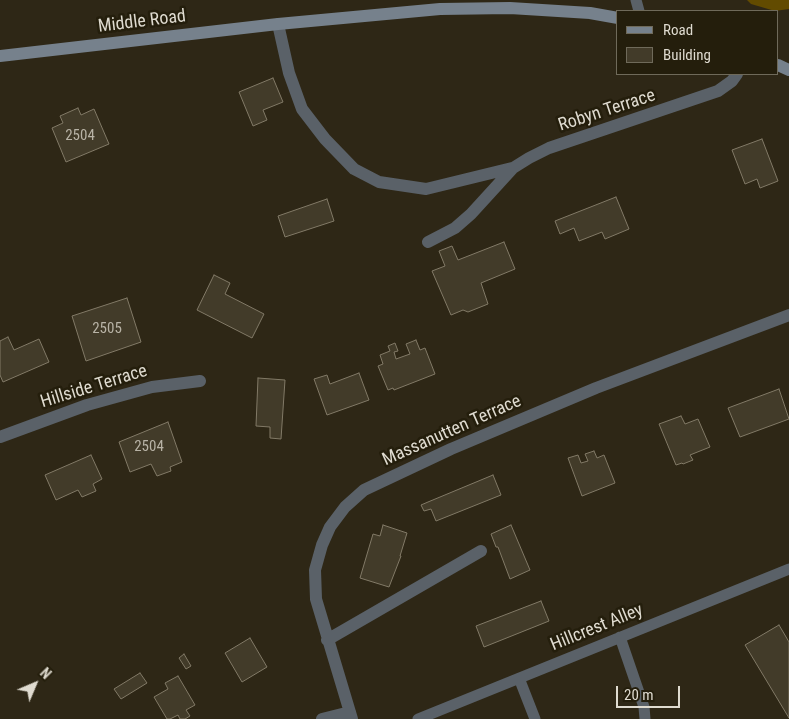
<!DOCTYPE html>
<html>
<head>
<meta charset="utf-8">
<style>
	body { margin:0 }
	#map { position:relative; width:789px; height:719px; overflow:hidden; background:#2e2716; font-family:"Roboto Condensed",sans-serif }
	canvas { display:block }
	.legend { position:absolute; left:616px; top:10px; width:162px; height:65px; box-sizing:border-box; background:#241e0c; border:1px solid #6f6a5a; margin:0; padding:6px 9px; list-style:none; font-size:15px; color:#dfdbd0 }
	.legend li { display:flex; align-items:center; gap:10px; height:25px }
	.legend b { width:25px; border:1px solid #6f6a5a }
	.north { position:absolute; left:10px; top:659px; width:50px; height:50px; -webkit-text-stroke:4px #241e0c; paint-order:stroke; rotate:45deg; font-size:14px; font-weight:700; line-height:20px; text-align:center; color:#dfdbd0 }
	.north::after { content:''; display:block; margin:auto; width:18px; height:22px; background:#dfdbd0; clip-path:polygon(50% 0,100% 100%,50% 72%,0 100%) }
	.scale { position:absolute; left:616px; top:686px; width:64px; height:22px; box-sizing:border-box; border:2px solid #dfdbd0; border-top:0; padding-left:6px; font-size:15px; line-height:18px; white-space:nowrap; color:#dfdbd0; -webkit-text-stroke:4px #241e0c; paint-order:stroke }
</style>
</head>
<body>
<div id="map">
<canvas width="789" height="719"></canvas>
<ul class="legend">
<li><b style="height:6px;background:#76818c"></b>Road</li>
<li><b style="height:14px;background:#423b29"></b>Building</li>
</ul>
<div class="north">N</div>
<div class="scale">20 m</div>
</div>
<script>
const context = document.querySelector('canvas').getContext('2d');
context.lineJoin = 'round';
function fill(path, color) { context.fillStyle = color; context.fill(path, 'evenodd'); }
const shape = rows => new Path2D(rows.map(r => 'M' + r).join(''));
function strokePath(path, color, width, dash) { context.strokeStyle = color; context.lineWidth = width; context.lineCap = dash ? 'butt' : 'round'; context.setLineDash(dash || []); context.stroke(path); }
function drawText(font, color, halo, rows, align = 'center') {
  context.font = font + ' "Roboto Condensed",sans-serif'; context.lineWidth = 5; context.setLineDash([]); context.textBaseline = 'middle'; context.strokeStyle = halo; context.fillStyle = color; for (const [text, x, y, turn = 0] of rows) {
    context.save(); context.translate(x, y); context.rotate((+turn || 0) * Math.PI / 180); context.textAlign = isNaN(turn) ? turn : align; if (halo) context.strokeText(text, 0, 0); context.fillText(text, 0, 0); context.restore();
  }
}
fill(shape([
	[747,0,789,0,789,9,775,11,751,4]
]), '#624b00');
const building = shape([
	[273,78,283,102,263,110,267,120,253,126,239,92,273,78],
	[78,108,81,115,94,109,109,144,66,162,52,128,63,123,60,116,78,108],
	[762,139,778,181,760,188,757,179,745,184,732,150,762,139],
	[616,197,629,229,605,239,602,232,579,241,574,228,560,234,555,221,616,197],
	[327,199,334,221,285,237,278,216,327,199],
	[504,242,515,269,481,283,488,304,468,312,463,310,451,315,432,271,445,266,439,251,452,246,458,260,504,242],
	[214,275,230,283,225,294,264,314,252,338,197,310,214,275],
	[127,298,141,342,86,361,72,316,127,298],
	[8,337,14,350,39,339,49,362,3,382,0,375,0,341,8,337],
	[416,340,420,350,425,348,435,374,394,390,393,388,388,390,378,366,383,364,380,355,390,351,388,346,395,343,398,351,394,352,396,359,410,354,406,344,416,340],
	[359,373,369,400,327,415,314,379,327,375,330,384,359,373],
	[258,378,285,380,281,439,270,438,270,427,256,426,258,378],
	[779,389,789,419,740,437,728,408,779,389],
	[681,416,685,424,698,419,710,447,690,455,693,460,683,464,682,463,676,465,659,424,681,416],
	[168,422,182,462,170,467,171,471,157,476,151,464,130,472,119,442,168,422],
	[594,451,597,458,604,455,615,483,582,496,568,458,578,455,581,463,588,461,585,454,594,451],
	[91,455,102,479,93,484,96,491,82,497,78,490,56,500,45,475,91,455],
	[493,475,501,495,436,521,431,509,424,511,421,505,428,502,493,475],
	[383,525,407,533,400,556,401,556,389,587,360,578,373,534,380,536,383,525],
	[511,525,530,570,510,579,498,547,496,547,491,534,511,525],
	[541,601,549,621,484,647,476,626,541,601],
	[779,625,789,642,789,718,745,645,779,625],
	[250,638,267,667,242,682,225,653,250,638],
	[184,654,191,666,186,669,179,658,184,654],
	[140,673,147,683,121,699,114,689,140,673],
	[178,676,195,705,186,710,190,716,185,719,180,719,178,715,170,719,167,719,154,697,168,689,165,683,178,676]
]);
fill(building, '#423b29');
strokePath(building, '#827a67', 1);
strokePath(shape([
	[636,0,639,11],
	[620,637,644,707,645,719],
	[519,678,535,719],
	[418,719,789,569]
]), '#5a6168', 11);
strokePath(shape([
	[278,24,289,73,302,109,325,139,354,169,379,182,426,189,512,168],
	[428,242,455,228,471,214,513,168,529,158,549,148,718,91,732,81,737,74],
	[0,437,87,405,152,387,200,381],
	[327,640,481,551],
	[322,719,350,712],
	[352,719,316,599,315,570,322,545,330,527,345,507,364,490,451,449,596,388,789,315]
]), '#5a6168', 12);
strokePath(shape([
	[0,56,278,24,440,9,510,8,590,13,618,18],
	[778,65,789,70]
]), '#76818c', 12);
drawText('15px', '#b8b3a6', null, [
	["2504",80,136],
	["2505",107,329],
	["2504",149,447]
]);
drawText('18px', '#dfdbd0', '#241e0c', [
	["Middle Road",142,22,-7],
	["Robyn Terrace",607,111,-18],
	["Hillside Terrace",94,387,-17],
	["Massanutten Terrace",452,431,-24],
	["Hillcrest Alley",597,628,-22]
]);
</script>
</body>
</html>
